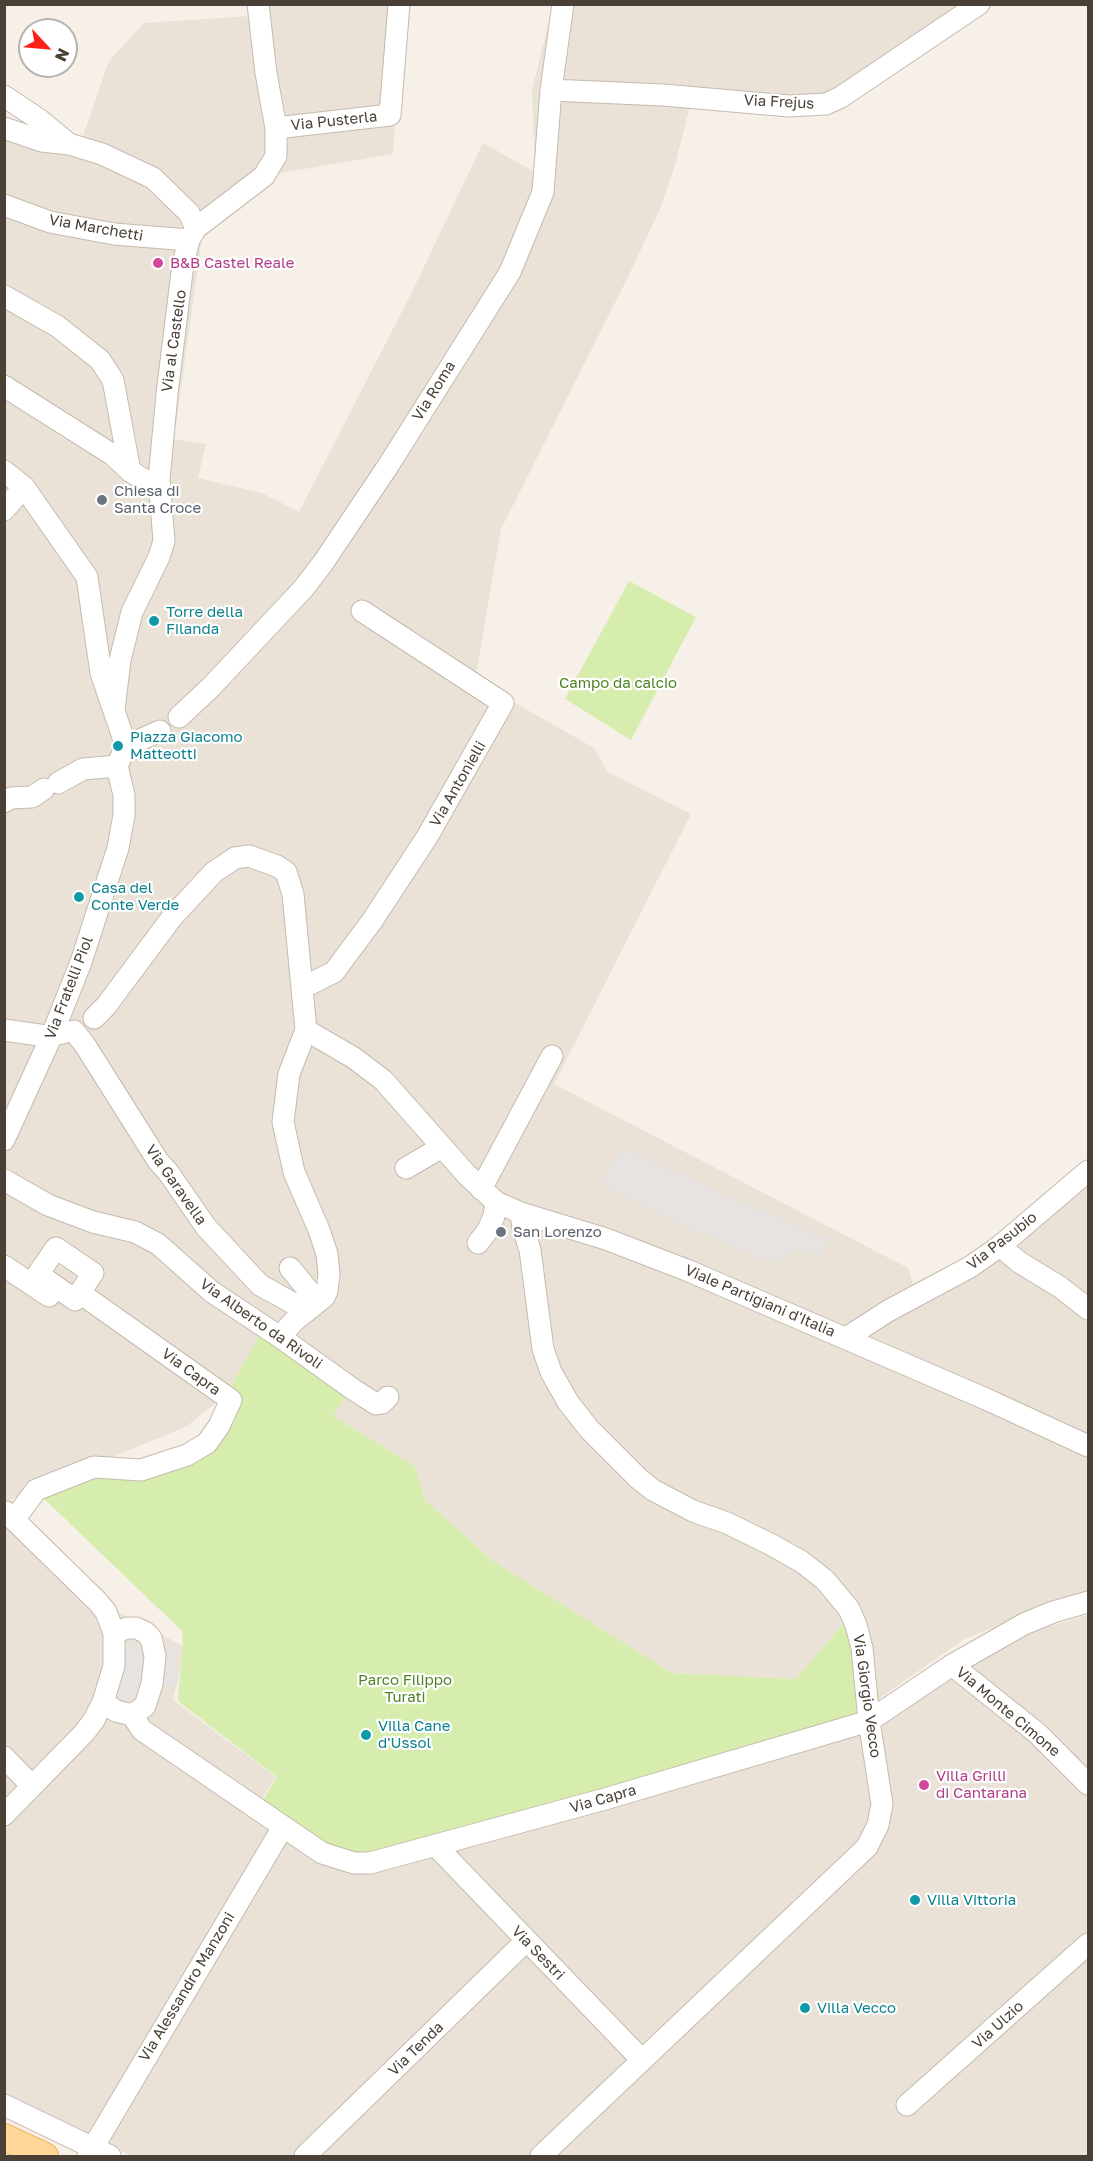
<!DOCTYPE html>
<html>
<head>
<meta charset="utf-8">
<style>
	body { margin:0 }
	#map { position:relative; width:1093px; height:2161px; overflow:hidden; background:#f6f0e8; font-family:"Golos Text",sans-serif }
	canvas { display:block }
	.frame { position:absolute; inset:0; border:6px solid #4a4036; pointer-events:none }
	.north { position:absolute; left:18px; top:18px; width:60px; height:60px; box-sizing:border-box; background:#fff; border:2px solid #b7b3af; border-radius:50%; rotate:116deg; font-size:16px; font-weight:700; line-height:24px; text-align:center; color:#4a4036 }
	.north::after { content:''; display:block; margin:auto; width:21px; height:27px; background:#ff2216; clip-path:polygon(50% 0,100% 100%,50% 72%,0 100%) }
</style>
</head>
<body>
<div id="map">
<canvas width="1093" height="2161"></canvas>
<div class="frame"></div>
<div class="north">N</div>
</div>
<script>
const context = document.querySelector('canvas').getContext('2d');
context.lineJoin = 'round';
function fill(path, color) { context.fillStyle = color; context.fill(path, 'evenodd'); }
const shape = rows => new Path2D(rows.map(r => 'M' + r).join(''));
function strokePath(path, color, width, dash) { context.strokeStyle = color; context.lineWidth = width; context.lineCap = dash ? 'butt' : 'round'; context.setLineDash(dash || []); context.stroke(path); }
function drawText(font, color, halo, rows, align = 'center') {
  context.font = font + ' "Golos Text",sans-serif'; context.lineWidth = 4.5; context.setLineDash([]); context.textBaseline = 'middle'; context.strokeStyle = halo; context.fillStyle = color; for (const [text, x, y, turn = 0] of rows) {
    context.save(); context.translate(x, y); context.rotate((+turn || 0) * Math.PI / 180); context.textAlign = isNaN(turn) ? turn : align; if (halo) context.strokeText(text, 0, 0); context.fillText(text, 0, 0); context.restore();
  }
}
fill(shape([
	[251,5,402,5,393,154,275,174,202,238,174,439,206,444,198,478,262,493,299,512,413,290,483,143,535,172,532,90,553,5,994,5,830,111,815,116,798,116,693,103,690,106,674,169,660,209,628,277,501,529,475,680,594,748,608,772,691,814,554,1084,908,1268,914,1288,976,1256,1088,1162,1088,1593,1026,1614,963,1640,880,1698,855,1610,796,1679,672,1673,493,1561,425,1500,415,1466,333,1416,348,1391,263,1329,226,1395,187,1426,10,1500,120,1613,185,1647,173,1700,276,1777,257,1807,281,1824,91,2139,4,2093,4,131,77,153,109,61,144,23,251,16],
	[1088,1615,1088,2156,132,2156,107,2145,285,1829,869,1721,1019,1635]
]), '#eae2d6');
fill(shape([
	[629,581,696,617,631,740,565,699],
	[263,1329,349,1391,333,1416,415,1466,425,1500,493,1561,672,1673,796,1679,855,1610,880,1698,869,1719,388,1855,344,1857,260,1805,277,1777,179,1702,178,1696,183,1645,182,1631,37,1492,94,1469,142,1472,209,1443,226,1395]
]), '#d7edae');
fill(shape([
	[622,1146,718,1192,828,1239,820,1258,797,1249,774,1264,684,1225,601,1184],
	[127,1642,137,1649,139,1642,150,1651,138,1706,128,1698,127,1703,116,1695],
	[176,1646,178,1685,164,1686,162,1647]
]), '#e7e3e0');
const minor = shape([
	[551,90,663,95,789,106,826,104,841,97,979,4],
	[4,96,40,120,69,144,42,141,4,128],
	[276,128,390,115,399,4],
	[69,144,102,154,153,178,189,213,196,228],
	[4,205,50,222,114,234,189,240],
	[4,296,57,326,100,360,113,380,130,471],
	[4,386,113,455,130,471,146,481,160,486],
	[4,471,24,487,87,577,101,673,126,746],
	[4,510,24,487],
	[114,710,120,660,132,612,159,557,164,541,159,479,167,394,183,264,189,240,196,228,264,176,276,156,276,128,266,73,258,4],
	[179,717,210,688,303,589,323,563,388,466,510,272,543,192,551,90,563,4],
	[58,783,83,769,117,766],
	[4,802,11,798,32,797,44,789],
	[302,988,334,972,372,921,427,837,503,703,362,611],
	[94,1018,106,1006,173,916,214,872,235,858,249,856,277,866,286,872,293,894,306,1030,289,1074,283,1122,294,1172,319,1230,327,1254,329,1274,327,1291,324,1297,294,1321,280,1337],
	[4,1030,46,1036,63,1033],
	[306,1030,354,1058,383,1080,467,1175,496,1202,521,1213,606,1239,689,1271,986,1399,1088,1446],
	[74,1031,85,1045,158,1161,168,1172,206,1227,260,1285,307,1311],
	[4,1140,52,1035,81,962,118,848,124,815,124,795,117,766,126,746,160,731],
	[406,1168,442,1147],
	[4,1180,48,1205,93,1222,135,1232,158,1244,212,1292,280,1337,354,1390,376,1404,382,1403,388,1397],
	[481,1189,552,1056],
	[521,1213,523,1228,530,1250,543,1349,551,1372,568,1402,589,1429,639,1479,653,1490,693,1511,727,1523,772,1545,802,1562,825,1580,849,1609,856,1625,862,1648,869,1721,882,1804,878,1825,867,1847,541,2156],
	[478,1243,488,1230,494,1216,496,1202],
	[1000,1246,1019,1262,1060,1287,1088,1309],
	[56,1248,93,1273,75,1300,38,1274,56,1248],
	[4,1266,49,1296],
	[290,1268,318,1302],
	[846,1338,888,1311,970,1267,1000,1246,1088,1171],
	[6,1512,98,1602,106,1612,114,1633],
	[14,1520,36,1490,94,1467,141,1470,187,1455,207,1443,219,1426,231,1400,80,1293],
	[952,1665,1037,1733,1088,1784],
	[132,1715,142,1730,322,1853,354,1863,370,1863,605,1799,869,1721,952,1665,1024,1624,1053,1612,1088,1602],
	[4,1757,32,1786],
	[4,1815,84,1733,94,1720,103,1702,114,1666,114,1633,127,1628,136,1628,145,1632,151,1638,155,1656,152,1684,145,1706,132,1715,116,1711,103,1702],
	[436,1846,642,2060],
	[4,2105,110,2156],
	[907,2105,1088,1944],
	[88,2156,283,1827],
	[305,2156,526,1941]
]);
const major = shape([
	[4,2137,45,2156]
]);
strokePath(minor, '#c5baad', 23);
strokePath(major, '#efb55d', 28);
strokePath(minor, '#fff', 21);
strokePath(major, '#ffd898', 26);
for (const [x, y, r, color] of [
	[158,263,6,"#d1479c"],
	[102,500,6,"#6b7280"],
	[154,621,6,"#0f9aa8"],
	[118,746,6,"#0f9aa8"],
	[79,897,6,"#0f9aa8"],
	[501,1232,6,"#6b7280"],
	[366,1735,6,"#0f9aa8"],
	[924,1785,6,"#d1479c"],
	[915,1900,6,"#0f9aa8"],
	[805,2008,6,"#0f9aa8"]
]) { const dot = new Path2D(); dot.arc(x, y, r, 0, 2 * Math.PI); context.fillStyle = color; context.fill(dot); strokePath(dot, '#fff', 2); }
drawText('15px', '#4a4036', '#fff', [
	["Via Frejus",779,102,3],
	["Via Pusterla",334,121,-6],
	["Via Marchetti",96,228,10],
	["Via al Castello",174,341,-82],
	["Via Roma",434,391,-58],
	["Via Antonielli",458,784,-60],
	["Via Fratelli Piol",69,988,-69],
	["Via Garavella",176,1185,55],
	["Via Pasubio",1002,1241,-38],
	["Viale Partigiani d'Italia",760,1301,23],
	["Via Alberto da Rivoli",261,1324,35],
	["Via Capra",191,1372,36],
	["Via Giorgio Vecco",867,1696,82],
	["Via Monte Cimone",1008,1712,40],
	["Via Capra",603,1799,-16],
	["Via Sestri",538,1953,46],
	["Via Alessandro Manzoni",187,1987,-59],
	["Via Ulzio",998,2025,-42],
	["Via Tenda",416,2049,-44]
]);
drawText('15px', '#b23c85', '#fff', [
	["B&B Castel Reale",170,263],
	["Villa Grilli",936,1776],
	["di Cantarana",936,1793]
], 'left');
drawText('15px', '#5b616d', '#fff', [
	["Chiesa di",114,491],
	["Santa Croce",114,508],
	["San Lorenzo",513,1232]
], 'left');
drawText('15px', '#0d838f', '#fff', [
	["Torre della",166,612],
	["Filanda",166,629],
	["Piazza Giacomo",130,737],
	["Matteotti",130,754],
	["Casa del",91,888],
	["Conte Verde",91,905],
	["Villa Cane",378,1726],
	["d'Ussol",378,1743],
	["Villa Vittoria",927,1900],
	["Villa Vecco",817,2008]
], 'left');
drawText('15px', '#508223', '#fff', [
	["Campo da calcio",618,683],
	["Parco Filippo",405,1680],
	["Turati",405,1697]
]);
</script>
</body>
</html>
